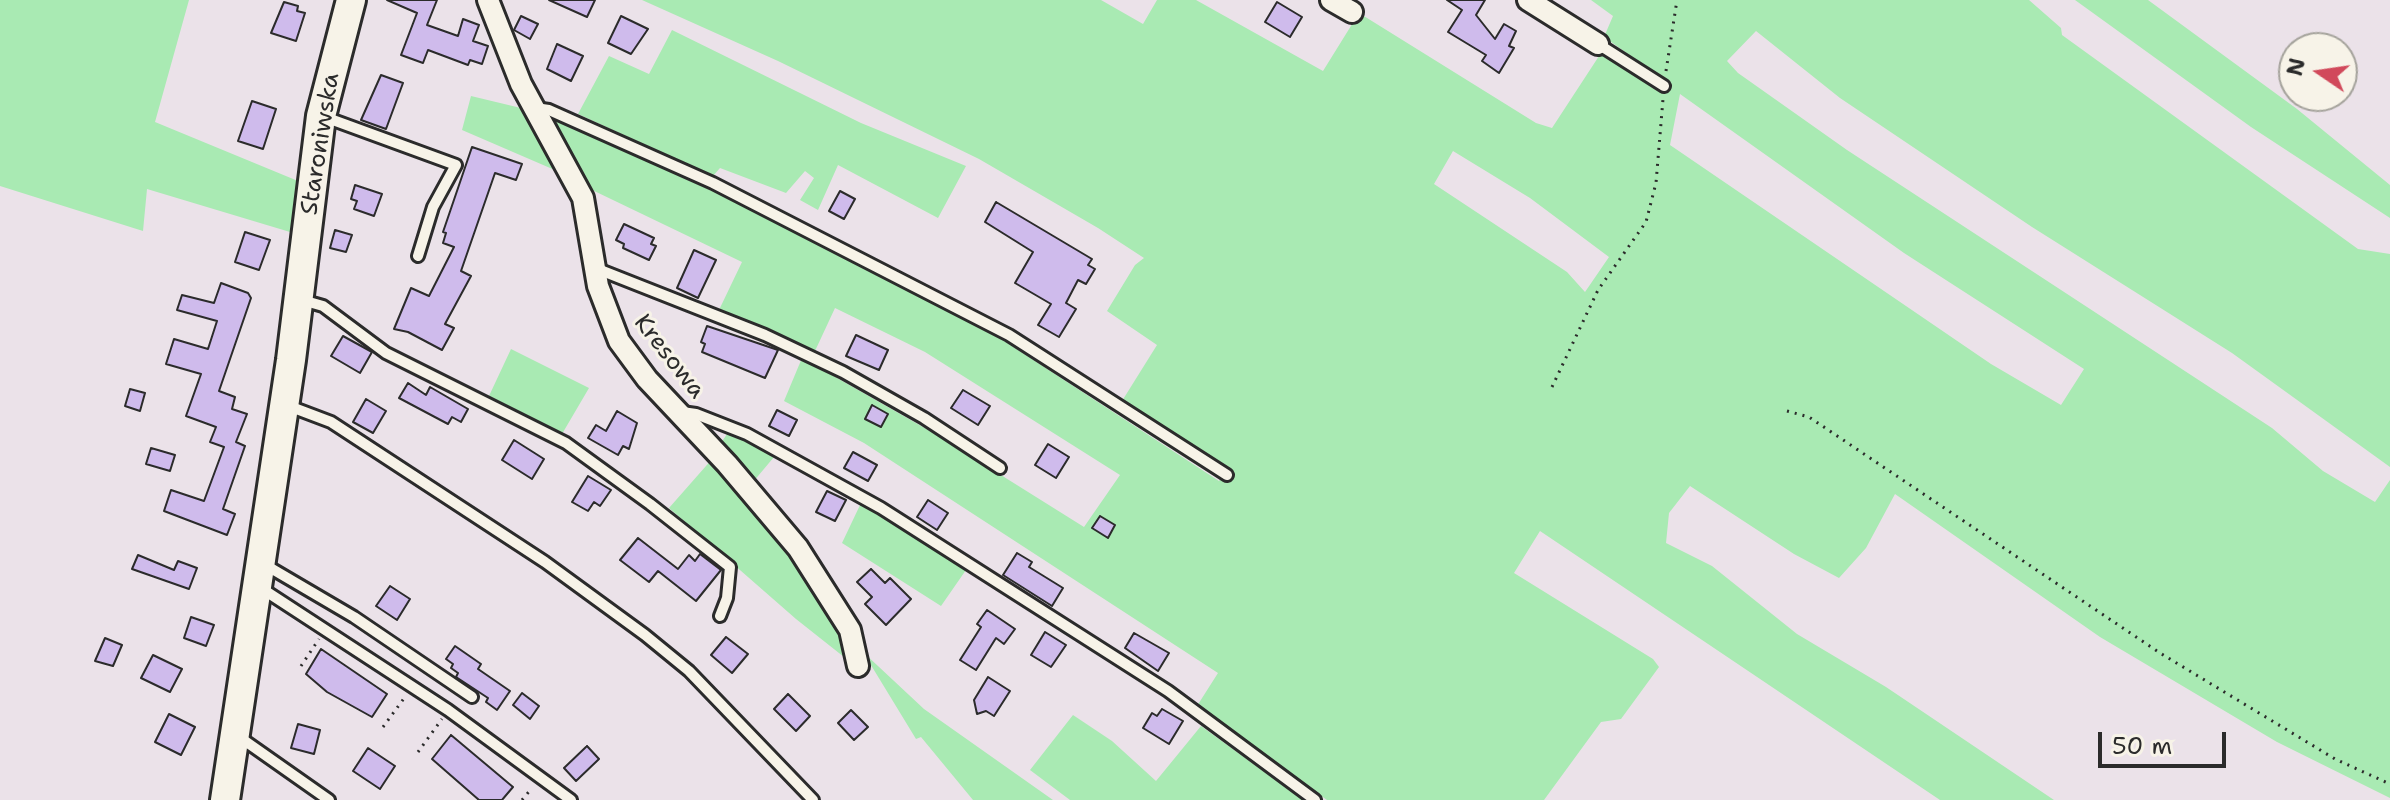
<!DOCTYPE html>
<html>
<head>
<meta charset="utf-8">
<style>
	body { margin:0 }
	#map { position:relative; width:2390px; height:800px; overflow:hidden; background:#ebe2e9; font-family:"Shantell Sans",sans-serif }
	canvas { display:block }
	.north { position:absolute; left:2278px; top:32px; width:80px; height:80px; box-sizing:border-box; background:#f7f3e8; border:2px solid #a5a39c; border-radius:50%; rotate:283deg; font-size:22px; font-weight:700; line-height:32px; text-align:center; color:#2b2b2b }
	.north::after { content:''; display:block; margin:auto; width:28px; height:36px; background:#d1495b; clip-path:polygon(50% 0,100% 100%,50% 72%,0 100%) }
	.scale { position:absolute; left:2098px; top:732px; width:128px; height:36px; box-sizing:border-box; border:4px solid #2b2b2b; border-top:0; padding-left:10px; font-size:24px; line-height:28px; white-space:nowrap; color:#2b2b2b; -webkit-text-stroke:6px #f7f3e8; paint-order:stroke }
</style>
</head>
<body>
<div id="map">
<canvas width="2390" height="800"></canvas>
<div class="north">N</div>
<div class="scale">50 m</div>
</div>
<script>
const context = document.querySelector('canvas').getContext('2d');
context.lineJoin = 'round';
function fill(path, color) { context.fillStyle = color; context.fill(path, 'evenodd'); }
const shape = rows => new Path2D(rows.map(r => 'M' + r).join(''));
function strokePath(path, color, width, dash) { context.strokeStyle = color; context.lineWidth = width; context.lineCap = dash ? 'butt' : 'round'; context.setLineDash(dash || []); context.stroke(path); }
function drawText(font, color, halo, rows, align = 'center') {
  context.font = font + ' "Shantell Sans",sans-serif'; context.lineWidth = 6; context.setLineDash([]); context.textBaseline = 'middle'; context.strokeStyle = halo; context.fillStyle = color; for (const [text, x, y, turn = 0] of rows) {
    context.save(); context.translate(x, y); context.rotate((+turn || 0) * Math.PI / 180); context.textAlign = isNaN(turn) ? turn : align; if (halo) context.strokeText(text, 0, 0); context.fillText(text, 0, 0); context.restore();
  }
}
fill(shape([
	[0,0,189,0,155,122,298,181,290,232,147,189,143,231,0,186],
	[642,0,1101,0,1143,24,1157,0,1196,0,1323,71,1359,13,1536,123,1552,128,1601,53,1638,75,1645,66,1604,37,1613,16,1591,0,2029,0,2061,28,2062,35,2358,249,2390,254,2390,467,2232,353,2032,227,1840,98,1756,31,1727,61,1738,73,1847,150,2272,428,2323,471,2375,502,2390,480,2390,798,2277,742,2100,637,1895,494,1866,548,1839,578,1794,554,1690,486,1669,513,1666,543,1712,566,1797,634,1886,687,2054,800,1940,800,1540,531,1514,573,1653,659,1659,667,1621,719,1601,722,1544,800,1327,800,1197,706,1218,673,864,443,784,401,802,358,937,435,1084,527,1120,475,925,352,835,308,815,351,719,310,742,262,588,188,549,115,697,181,947,309,995,335,1219,481,1226,468,1122,401,1157,345,1107,311,1135,265,1144,258,1098,228,979,159,778,61],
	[1680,94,1904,253,2084,369,2061,405,1991,364,1670,145],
	[1453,151,1530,198,1609,257,1585,292,1567,272,1434,184],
	[2075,0,2148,0,2297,109,2390,185,2390,218,2251,127],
	[672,30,861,123,966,166,938,218,838,165,818,210,800,200,814,178,805,171,786,193,720,168,713,176,578,114,609,56,649,74],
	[471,96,525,109,564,174,462,130],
	[511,349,589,388,562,434,489,396],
	[727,434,736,435,774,457,753,482,721,443],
	[713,458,754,500,830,607,852,657,844,657,796,619,669,508],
	[861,503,966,570,941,606,842,543],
	[863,652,924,709,1053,800,973,800,921,737,916,739],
	[1073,715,1112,741,1156,781,1201,726,1303,800,1070,800,1030,770]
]), '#a9eab3');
const building = shape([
	[387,0,437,0,427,25,458,36,463,19,479,25,473,41,488,46,482,64,470,60,468,65,428,50,423,63,401,55,417,13,387,0],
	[549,0,595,0,587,17,549,0],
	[1447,0,1485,0,1476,15,1495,39,1504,24,1516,31,1509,46,1514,48,1499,73,1482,61,1486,55,1448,32,1462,10,1447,0],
	[284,2,298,6,297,11,305,13,296,41,271,33,284,2],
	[1277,2,1302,17,1290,37,1265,22,1277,2],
	[521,16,538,24,530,39,514,30,521,16],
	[621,16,648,29,631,54,608,43,621,16],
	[557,44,583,56,571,81,547,69,557,44],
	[381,75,403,83,386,129,361,120,381,75],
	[252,101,276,109,263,149,238,141,252,101],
	[472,147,522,164,516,180,495,173,461,271,471,276,445,324,454,328,442,350,408,332,394,329,411,288,429,296,454,247,443,243,446,233,443,232,472,147],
	[355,185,382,194,374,216,354,209,357,201,351,199,355,185],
	[840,191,855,199,844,219,829,211,840,191],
	[996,202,1092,259,1088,265,1095,269,1086,284,1078,280,1066,303,1076,309,1059,337,1038,325,1051,304,1015,283,1033,252,985,222,996,202],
	[624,224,654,238,651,244,656,246,649,260,623,248,624,244,616,240,624,224],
	[335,230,352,235,346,252,330,248,335,230],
	[245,232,270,240,259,270,235,262,245,232],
	[694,250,716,260,698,298,677,288,694,250],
	[221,283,248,293,251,298,219,391,235,397,232,409,247,414,236,442,245,446,223,509,235,514,227,535,164,511,171,490,204,501,224,447,210,442,216,427,186,416,201,374,166,364,174,339,208,349,217,321,177,310,182,295,214,303,221,283],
	[707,326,778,350,765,378,702,352,705,344,701,342,707,326],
	[856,335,888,350,879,370,846,356,856,335],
	[343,336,372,352,360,373,331,356,343,336],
	[408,383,426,395,430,387,468,409,461,422,452,417,448,424,399,398,408,383],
	[130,389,145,393,140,411,125,406,130,389],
	[963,390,990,406,978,425,951,408,963,390],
	[366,399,386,411,373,433,353,422,366,399],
	[872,405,888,414,881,427,865,419,872,405],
	[777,410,797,420,789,436,769,426,777,410],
	[617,411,637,423,629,449,623,446,618,455,588,438,596,425,606,431,617,411],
	[514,440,544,459,532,479,502,460,514,440],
	[1048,444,1069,457,1056,478,1035,465,1048,444],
	[151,448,175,455,170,471,146,464,151,448],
	[853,452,877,465,868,481,844,468,853,452],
	[588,476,611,490,600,506,594,502,588,511,572,502,588,476],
	[827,491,846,500,835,521,816,512,827,491],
	[928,500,948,513,937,530,917,517,928,500],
	[1100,516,1115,525,1108,538,1092,528,1100,516],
	[638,538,678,569,689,555,695,561,700,554,721,570,696,601,658,571,649,582,620,560,638,538],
	[1017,553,1032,562,1029,567,1063,588,1052,606,1003,575,1017,553],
	[138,555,174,570,178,561,197,568,189,589,132,569,138,555],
	[871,569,885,583,890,578,911,599,886,625,865,604,872,597,857,582,871,569],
	[390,586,410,599,397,620,376,606,390,586],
	[987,610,1015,629,1004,644,996,638,976,670,960,660,981,627,977,624,987,610],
	[191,617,214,625,206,646,184,638,191,617],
	[1045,632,1066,645,1051,667,1031,655,1045,632],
	[1134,633,1169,653,1158,671,1125,648,1134,633],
	[726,637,748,654,732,673,711,655,726,637],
	[105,638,122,645,113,666,95,661,105,638],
	[455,646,481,664,478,669,510,691,497,710,486,702,488,698,456,677,458,673,451,668,453,664,446,659,455,646],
	[321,649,387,694,372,717,327,692,306,674,321,649],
	[153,655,182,669,170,692,141,678,153,655],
	[988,677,1010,691,994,716,986,711,977,714,974,700,988,677],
	[522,693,539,706,530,719,513,705,522,693],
	[788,694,810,716,796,731,774,709,788,694],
	[1162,709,1183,721,1169,744,1143,728,1152,713,1157,716,1162,709],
	[851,710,868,727,854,740,838,723,851,710],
	[169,714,195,727,181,755,155,742,169,714],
	[298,724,320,730,314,754,291,748,298,724],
	[451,735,513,787,502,800,479,800,432,759,451,735],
	[587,746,599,759,576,781,564,768,587,746],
	[368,748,395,766,380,789,353,771,368,748]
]);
fill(building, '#cfbbec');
strokePath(building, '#2b2b2b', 2);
const lane = shape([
	[1598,44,1664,86],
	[535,108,549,110,713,183,1009,335,1227,475],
	[322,116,456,165,433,207,418,256],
	[595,268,765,335,843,372,924,418,1000,468],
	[302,300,323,306,386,353,566,443,650,504,730,567,727,598,720,616],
	[286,405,331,422,545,562,645,635,689,671,813,800],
	[682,412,696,414,747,434,881,508,1168,691,1315,800],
	[262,563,354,617,472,697],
	[258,591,267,592,448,710,571,800],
	[236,739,245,741,329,800]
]);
const street = shape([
	[488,0,521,84,583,198,598,286,619,341,647,379,727,464,798,548,850,630,858,666],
	[1331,0,1352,12],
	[1528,0,1598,44]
]);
const secondary = shape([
	[225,800,291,360,321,116,351,0]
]);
strokePath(lane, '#2b2b2b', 16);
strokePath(street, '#2b2b2b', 26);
strokePath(secondary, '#2b2b2b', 34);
strokePath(shape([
	[1666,71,1677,0],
	[1552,387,1598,290,1646,222,1656,183,1663,99],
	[1787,411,1809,417,2160,653,2335,759,2390,784],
	[301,666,319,639],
	[383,727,405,697],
	[418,752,442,719],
	[522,800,532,788]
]), '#2b2b2b', 3, [2, 6]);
strokePath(lane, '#f7f3e8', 10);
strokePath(street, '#f7f3e8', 20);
strokePath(secondary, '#f7f3e8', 28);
drawText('24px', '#2b2b2b', '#f7f3e8', [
	["Staroniwska",321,144,-81],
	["Kresowa",669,357,52]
]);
</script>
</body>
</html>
